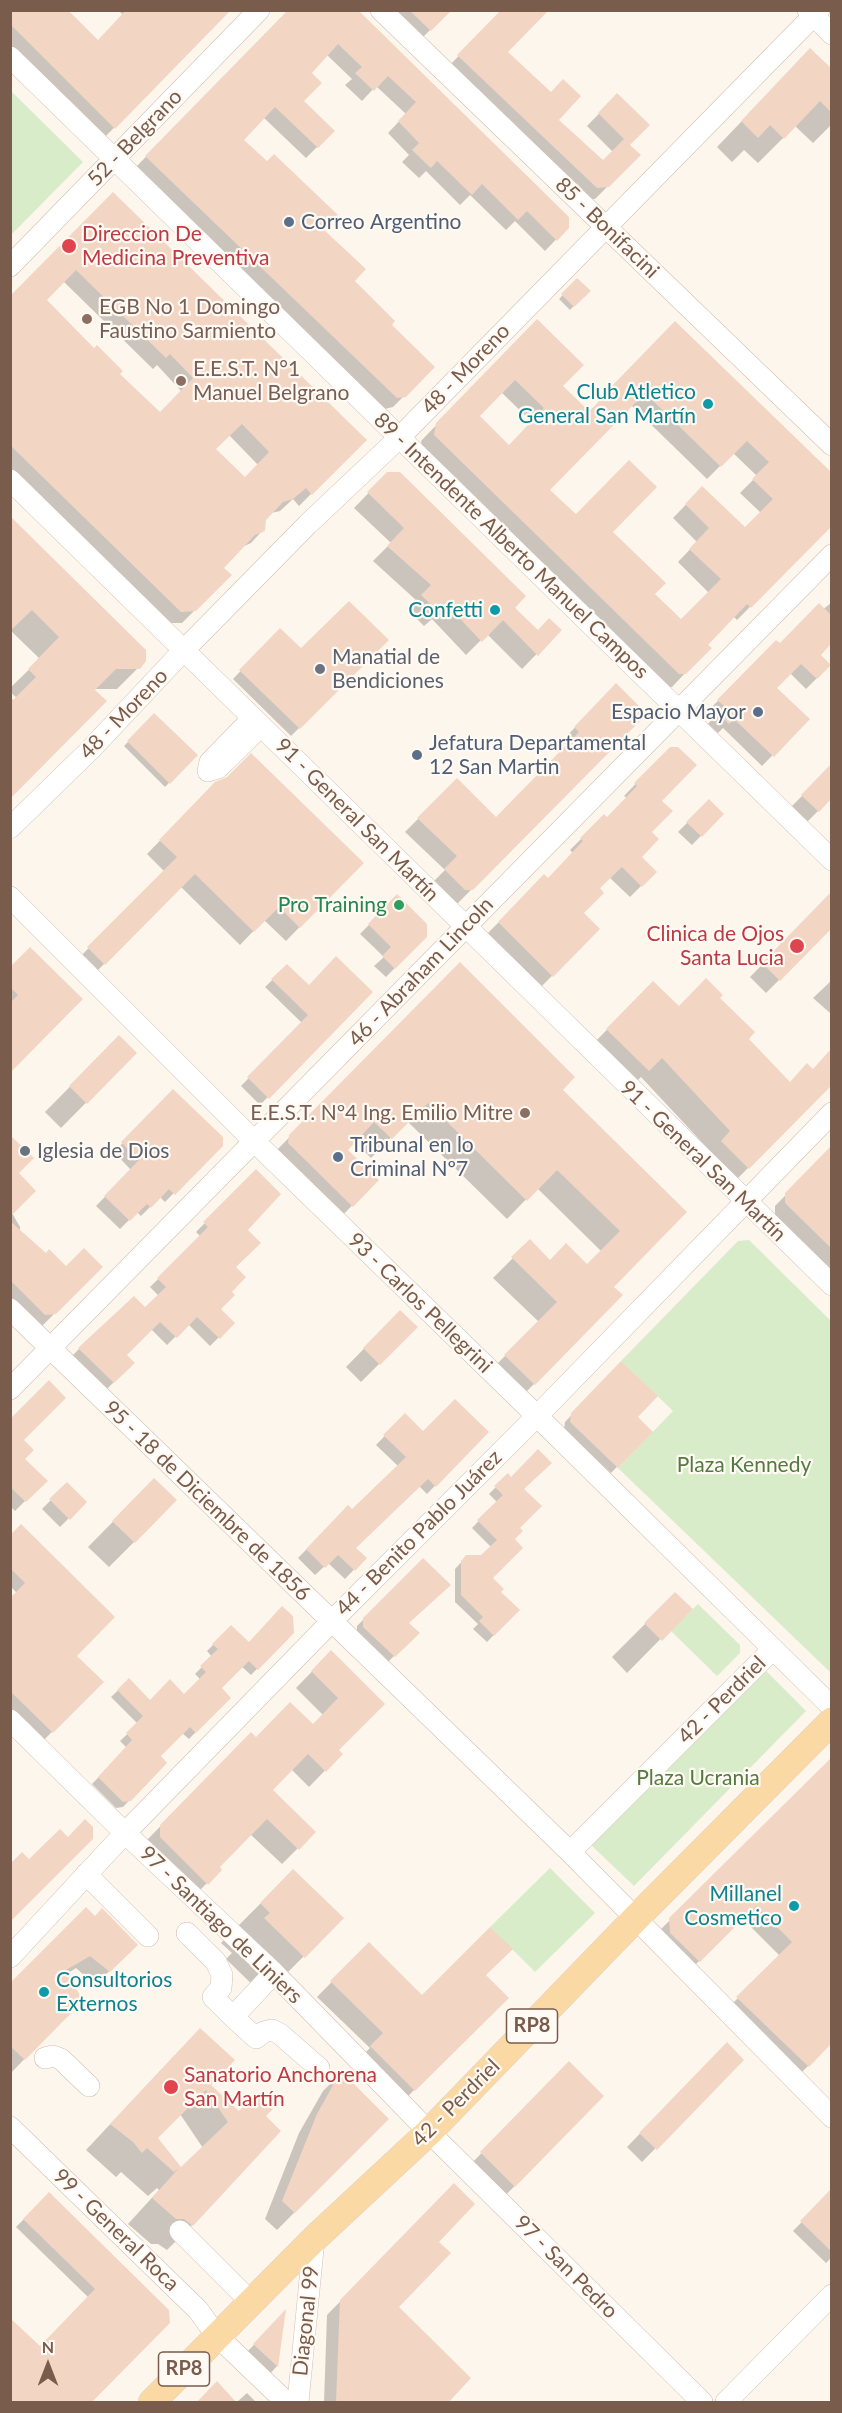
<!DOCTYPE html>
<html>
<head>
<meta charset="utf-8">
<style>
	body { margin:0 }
	#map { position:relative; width:842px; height:2413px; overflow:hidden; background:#fdf6ec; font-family:Lato,sans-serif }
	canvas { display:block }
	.frame { position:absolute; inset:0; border:12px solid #7a5c4d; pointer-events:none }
	.north { position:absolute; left:18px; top:2335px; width:60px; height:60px; -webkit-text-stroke:4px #fffaf3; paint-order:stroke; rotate:0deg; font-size:16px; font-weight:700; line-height:24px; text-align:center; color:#7a5c4d }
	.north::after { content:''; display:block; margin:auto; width:21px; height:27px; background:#7a5c4d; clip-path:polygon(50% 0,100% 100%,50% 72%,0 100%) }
</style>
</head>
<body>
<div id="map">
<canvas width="842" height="2413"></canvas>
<div class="frame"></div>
<div class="north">N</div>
</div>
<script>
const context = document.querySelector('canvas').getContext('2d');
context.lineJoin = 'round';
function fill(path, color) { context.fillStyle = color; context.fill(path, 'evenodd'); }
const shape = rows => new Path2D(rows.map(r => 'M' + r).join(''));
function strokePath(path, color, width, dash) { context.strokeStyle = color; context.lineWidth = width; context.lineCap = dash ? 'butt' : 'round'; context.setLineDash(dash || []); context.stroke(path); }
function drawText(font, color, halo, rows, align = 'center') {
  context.font = font + ' Lato,sans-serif'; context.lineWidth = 4.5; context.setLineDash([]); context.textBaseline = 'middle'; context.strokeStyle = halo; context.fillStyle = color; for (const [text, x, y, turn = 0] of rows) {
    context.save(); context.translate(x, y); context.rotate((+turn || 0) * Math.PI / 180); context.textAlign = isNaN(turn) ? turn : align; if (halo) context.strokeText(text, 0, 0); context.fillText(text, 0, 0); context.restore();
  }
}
fill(shape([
	[11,91,83,162,11,235,10,235],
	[749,1240,831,1321,831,1673,618,1468,673,1411,621,1361,738,1241],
	[698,1604,740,1645,740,1653,717,1676,671,1631],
	[764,1669,806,1711,634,1886,591,1845],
	[550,1868,595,1913,535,1972,490,1927]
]), '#d8ecc9');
fill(shape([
	[10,10,97,42,123,15,118,10,229,10,103,139,10,46],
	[290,10,356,10,567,228,545,251,515,221,506,230,470,195,460,205,426,171,419,178,402,162,409,155,388,133,406,114,376,86,362,101,345,85,352,79,327,55,309,73,302,101,333,131,306,158,263,117,241,140,321,229,352,281,390,325,433,367,393,407,385,409,135,168],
	[393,10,450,10,422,38],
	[503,10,506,52,557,120,603,162,613,152,587,126,617,95,628,145,639,155,595,199,584,199,446,69],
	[810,50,832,70,832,124,813,143,795,126,758,163,744,150,732,162,717,147],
	[113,194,365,440,299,506,293,499,280,511,271,513,265,520,263,530,251,543,242,547,222,568,230,575,182,623,168,623,10,469,10,298],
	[63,281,153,369,157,365,182,392,160,414,44,300],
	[229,435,258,465,244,479,214,449],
	[577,280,588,291,570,310,559,299],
	[675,323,832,474,832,524,737,620,733,616,705,645,709,648,672,687,666,687,423,452,421,441,524,334,561,386,588,413],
	[501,392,532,422,509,447,478,416],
	[631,405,707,479,733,453,757,476,740,493,761,513,745,529,702,488,673,518,697,542,678,562,709,593,681,621,653,594,611,532,576,516,548,491],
	[387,474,538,632,560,630,522,669,487,634,466,655,432,619,424,626,408,610,417,601,373,561,391,543,354,508],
	[10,518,145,661,117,689,92,689,10,797,10,697,14,701,17,698,10,692,10,688,40,659,10,630],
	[832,602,832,642,819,655,830,665,806,689,790,673,775,688,808,719,762,766,723,728,718,733,708,724,714,717,708,711,776,642,780,645],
	[280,630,301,650,387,640,291,736,233,679],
	[616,685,645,714,458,903,452,903,432,883,445,870,405,832,457,780,496,819,567,746,562,741],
	[155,715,196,755,165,787,124,746],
	[670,748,660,801,639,857,655,872,630,897,609,877,598,888,582,913,598,929,541,987,487,934,544,877,548,880,573,853,570,850,604,816,607,819,627,798,624,796],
	[825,773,832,779,832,797,793,836,777,821],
	[216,783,362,863,286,941,264,920,240,945,181,887,91,977,75,962,164,871,147,854],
	[709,801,722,814,692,845,678,832],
	[397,896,425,937,386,977,374,966,384,957,360,934],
	[829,897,832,899,832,927,766,993,750,977],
	[30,949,10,1071,10,968],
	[460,964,561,1090,685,1212,612,1287,534,1384,515,1403,486,1375,539,1322,493,1278,530,1241,550,1261,587,1266,601,1251,537,1188,507,1219,407,1121,371,1158,354,1141,346,1150,377,1180,333,1225,270,1157],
	[287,966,309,987,371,992,260,1105,241,1086,302,1023,265,987],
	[832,980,832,1011,830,1013,813,998],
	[653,983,679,1007,718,998,747,1039,789,1084,812,1071,832,1051,832,1084,728,1188,711,1152,641,1077,628,1090,587,1050],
	[119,1037,135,1053,61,1128,45,1112],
	[173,1091,221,1145,165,1202,160,1197,141,1216,137,1212,120,1229,96,1206,131,1170,114,1152],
	[10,1147,16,1173,12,1213,20,1227,20,1231,46,1255,66,1268,101,1267,39,1329,10,1311],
	[832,1148,832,1271,775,1215,775,1206],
	[256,1171,246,1231,234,1267,230,1292,219,1309,233,1323,210,1346,188,1324,167,1345,151,1329,125,1355,133,1363,105,1391,71,1357,79,1349,145,1309,159,1296,150,1287,201,1237,196,1232],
	[400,1312,416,1327,361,1382,346,1367],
	[621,1363,636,1417,651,1432,611,1473,564,1429,565,1422],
	[405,1415,423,1433,487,1432,427,1494,419,1486,355,1548,365,1558,345,1579,328,1563,315,1575,298,1558,348,1507,352,1511,398,1466,376,1445],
	[10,1421,22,1440,23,1459,45,1481,15,1511,10,1506],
	[508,1475,522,1489,518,1528,491,1578,499,1592,518,1610,487,1642,473,1629,478,1624,455,1602,455,1569,466,1557,481,1557,491,1547,472,1528,497,1502,489,1494],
	[154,1480,175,1501,109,1567,88,1547],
	[67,1484,85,1502,60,1527,42,1509],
	[10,1537,75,1656,101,1682,43,1741,10,1709,10,1600,17,1593,10,1586],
	[423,1560,407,1623,417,1633,388,1662,357,1634,357,1626],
	[675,1594,690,1609,627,1673,612,1657],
	[231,1627,248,1644,293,1632,251,1675,241,1666,220,1688,229,1698,189,1739,182,1733,159,1756,165,1763,123,1807,116,1808,92,1784,127,1748,120,1741,138,1724,111,1697,129,1680,150,1702,184,1696,201,1680,195,1674,212,1657,207,1651],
	[331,1652,383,1704,337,1750,341,1754,309,1787,291,1769,271,1790,314,1832,282,1864,250,1834,218,1867,220,1870,191,1899,144,1843,251,1734,256,1739,313,1726,323,1715,296,1688],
	[832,1760,832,2042,795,2079,725,2011,780,1956,742,1918,686,1974,657,1933],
	[293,1871,342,1918,264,1996,226,1959,232,1953,221,1943],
	[95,1918,136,1945,95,1985,76,1968,67,1974,81,2000,11,2073,10,1985],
	[369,1944,422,1997,484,1975,507,1998,400,2104,357,2061,370,2048,317,1997],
	[727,2044,742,2060,642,2162,627,2147],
	[175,2055,238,2113,192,2225,167,2250,158,2244,151,2244,128,2224,159,2190,157,2188,148,2196,121,2172,116,2177,86,2150],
	[180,2114,203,2148,180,2169,156,2138],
	[569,2063,602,2096,501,2200,468,2167],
	[341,2073,387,2119,277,2230,265,2219,299,2133,323,2091],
	[454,2185,437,2242,397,2307,446,2402,324,2402,327,2315],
	[832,2191,832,2257,826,2263,793,2231],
	[49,2194,168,2311,40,2348,89,2298,16,2227],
	[284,2314,277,2366,269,2375,245,2354],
	[247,2393,256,2402,237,2402]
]), '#0003');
fill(shape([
	[10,10,68,10,98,40,126,10,231,10,115,129,10,24],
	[288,10,358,10,569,217,569,228,557,241,527,211,518,220,482,184,472,195,437,161,431,168,412,150,419,143,398,121,416,102,388,76,374,91,355,73,362,67,338,44,312,73,322,83,304,101,335,131,318,148,275,107,244,140,267,161,274,154,338,215,323,229,366,269,355,281,395,321,392,325,435,367,406,397,397,398,145,156],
	[409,10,452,10,431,31],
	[501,10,549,10,508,52,551,92,563,79,581,96,559,120,603,160,624,139,598,113,617,93,650,125,630,145,641,155,609,187,597,188,457,55],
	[810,48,831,68,831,112,820,101,784,139,770,125,758,138,741,121],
	[113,192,367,440,312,495,306,488,293,499,283,502,266,520,265,531,255,535,224,568,232,575,196,611,181,612,10,445,10,296],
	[76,270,166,358,170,354,193,378,160,412,120,374,123,371,97,345,94,348,47,300],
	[242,424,269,452,245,477,216,449],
	[577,278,591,291,574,307,561,294],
	[537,319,584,365,563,386,590,412,609,389,675,321,831,472,831,527,751,608,747,604,708,645,712,648,686,674,679,674,434,435,436,423],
	[515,380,544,408,509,445,480,416],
	[645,393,721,467,747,441,769,462,752,479,773,499,745,527,702,486,685,504,709,528,689,549,721,579,681,619,655,594,666,583,613,532,657,487,629,460,576,514,550,490],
	[387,472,400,472,526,596,515,608,538,630,549,618,562,630,538,656,503,620,482,642,447,605,440,613,421,595,431,585,387,546,404,528,367,492],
	[10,516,146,650,146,661,140,669,116,669,95,690,107,701,10,799,10,703,36,677,28,669,59,637,32,610,10,631],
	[349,601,389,640,300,729,239,670,280,628,301,648],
	[819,603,831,615,831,644,821,655,831,665,817,679,801,664,777,688,810,719,774,757,734,719,729,724,717,713,724,706,717,700,776,640,780,643],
	[616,683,647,714,473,890,465,890,444,869,457,856,417,818,457,778,496,817,579,732,574,727],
	[154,713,198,755,170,784,127,741],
	[670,747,678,747,697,765,662,801,673,811,652,832,659,839,642,857,657,872,642,887,622,867,600,888,604,893,584,913,600,929,553,977,498,922,544,874,548,878,583,841,580,838,604,814,607,817,637,786,634,783],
	[251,753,364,863,300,928,279,907,254,932,195,874,105,965,87,947,177,857,159,840,215,782,227,777],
	[831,764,831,799,819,812,801,795],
	[709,799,724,814,702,837,686,822],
	[831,892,831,929,780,981,762,963],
	[397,894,427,924,427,937,395,969,382,956,391,947,368,924],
	[30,947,83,999,10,1073,10,1003,18,995,10,987,10,967],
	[336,956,373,992,269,1099,247,1077,308,1015,271,979,287,964,309,985],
	[460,962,575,1077,563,1090,687,1212,614,1287,623,1295,535,1385,504,1355,557,1302,511,1257,530,1239,550,1260,566,1243,587,1264,620,1231,557,1170,527,1201,428,1103,392,1139,374,1122,348,1150,379,1180,353,1207,288,1143,289,1135],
	[706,978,723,995,720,998,755,1032,749,1039,790,1082,807,1063,813,1069,831,1049,831,1086,749,1169,721,1141,730,1131,662,1058,649,1071,606,1029,653,981,679,1006],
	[119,1035,137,1053,87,1104,69,1086],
	[173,1089,223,1137,223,1146,175,1195,169,1189,151,1208,147,1204,130,1221,104,1196,139,1160,121,1142],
	[10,1135,34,1158,19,1173,36,1191,10,1217],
	[831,1146,831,1248,785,1203,785,1193],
	[256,1169,281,1194,248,1230,261,1243,236,1267,246,1277,232,1292,235,1295,221,1309,235,1323,220,1339,197,1317,177,1338,160,1322,127,1355,135,1363,114,1383,78,1348,134,1296,145,1307,166,1287,157,1278,208,1227,203,1222],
	[10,1221,46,1253,49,1249,66,1266,84,1248,103,1267,56,1314,45,1315,10,1280],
	[400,1310,418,1327,380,1365,363,1348],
	[621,1361,658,1396,638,1417,653,1432,618,1468,570,1422,571,1413],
	[49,1380,66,1398,24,1440,34,1450,25,1459,48,1481,26,1502,10,1487,10,1419],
	[455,1399,489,1432,436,1487,428,1479,356,1548,367,1558,355,1571,338,1555,325,1568,306,1549,348,1505,352,1509,406,1457,383,1435,405,1413,423,1431],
	[538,1449,552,1463,524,1489,542,1506,520,1528,523,1531,515,1539,523,1548,493,1578,504,1589,501,1592,520,1610,494,1636,479,1621,483,1617,461,1595,461,1561,466,1555,481,1555,497,1540,477,1520,503,1495,494,1486,508,1473,511,1477],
	[154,1478,177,1500,135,1543,112,1521],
	[67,1482,87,1502,70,1520,49,1499],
	[21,1524,115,1617,77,1656,104,1682,53,1733,10,1691,10,1598,25,1583,10,1568,10,1535],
	[423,1558,451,1585,409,1623,420,1633,395,1657,363,1627,363,1618],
	[675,1592,693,1609,662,1641,644,1623],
	[282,1606,293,1616,294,1633,258,1670,249,1661,222,1688,231,1698,196,1733,190,1727,161,1756,167,1763,131,1801,123,1802,98,1777,132,1740,126,1733,143,1716,117,1690,129,1678,150,1700,170,1679,184,1694,206,1672,200,1666,218,1649,212,1644,231,1625,249,1642],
	[331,1650,385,1704,339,1750,343,1754,326,1772,308,1754,273,1790,316,1832,299,1850,267,1819,220,1867,222,1870,208,1885,160,1837,160,1825,251,1732,256,1737,290,1702,313,1724,338,1698,311,1671],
	[831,1758,831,2044,809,2067,736,1997,792,1942,756,1906,700,1962,670,1933,669,1918],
	[85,1819,93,1827,93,1839,10,1922,10,1864,22,1852,29,1859,60,1829,68,1837],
	[293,1869,344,1918,305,1958,264,1918,270,1913,260,1903],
	[86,1907,95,1916,102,1908,138,1945,110,1972,90,1956,66,1970,83,2001,25,2060,10,2046,10,1983],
	[490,1927,513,1949,486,1975,509,1998,415,2091,370,2046,383,2033,330,1981,369,1942,422,1995],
	[200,2028,235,2060,211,2085,239,2111,254,2095,273,2109,266,2116,281,2131,193,2226,184,2219,176,2219,152,2198,179,2168,174,2172,147,2148,142,2153,133,2142,110,2124],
	[206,2090,228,2122,181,2167,158,2138],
	[727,2042,744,2060,657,2150,639,2133],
	[569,2061,604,2096,515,2187,480,2152],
	[341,2071,389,2119,295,2213,282,2201,317,2114],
	[454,2183,475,2204,439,2242,451,2253,399,2307,471,2378,448,2403,336,2403,340,2300],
	[831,2189,831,2251,800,2221],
	[49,2192,169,2310,170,2323,91,2403,10,2403,10,2318,40,2346,95,2289,23,2219],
	[286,2309,278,2367,253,2344],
	[217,2381,237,2403,196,2403]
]), '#f3d5c3');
const minor = shape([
	[381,10,832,445],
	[808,10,832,34],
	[10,57,832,860],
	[10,266,259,10],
	[10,480,832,1285],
	[253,718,210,762,208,771,218,768,261,726],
	[10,828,91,749,184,650,308,524,399,438,819,10],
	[10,897,255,1142,537,1416,832,1707],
	[10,1309,570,1852,832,2117],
	[10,1389,832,555],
	[10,1720,125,1833,274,1973,429,2132,702,2402],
	[570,1852,772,1650],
	[86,1874,148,1936],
	[187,1933,216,1962,222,1975,221,1988,213,1997,233,2017,274,1973],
	[10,1957,125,1833,331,1622,537,1416,832,1113],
	[233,2017,256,2038,264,2032,272,2030,280,2034,319,2068],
	[45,2058,53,2056,61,2059,89,2086],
	[10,2127,198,2310,217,2336,286,2402],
	[180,2231,251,2302],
	[298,2402,314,2239],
	[726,2402,832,2295]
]);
const major = shape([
	[152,2402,314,2239,429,2132,635,1919,832,1721]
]);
strokePath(minor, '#d1beb0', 22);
strokePath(major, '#dad1cd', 28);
strokePath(minor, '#fff', 21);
strokePath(major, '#fbd9a5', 27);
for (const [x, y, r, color] of [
	[289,222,6,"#5c6f8a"],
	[69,246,8,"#e0444e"],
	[87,319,6,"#8d6e63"],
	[181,381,6,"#8d6e63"],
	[708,404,6,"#0f9aa8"],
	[495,610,6,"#0f9aa8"],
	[320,669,6,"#6b7280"],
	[758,712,6,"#5c6f8a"],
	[417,755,6,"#5c6f8a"],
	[399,905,6,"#2e9e5b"],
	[797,946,8,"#e0444e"],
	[525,1113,6,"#8d6e63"],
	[25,1151,6,"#6b7280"],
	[338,1157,6,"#5c6f8a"],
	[794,1906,6,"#0f9aa8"],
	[44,1992,6,"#0f9aa8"],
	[171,2087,8,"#e0444e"]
]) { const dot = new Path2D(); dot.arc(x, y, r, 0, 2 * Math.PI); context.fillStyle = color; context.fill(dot); strokePath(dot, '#fffaf3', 2); }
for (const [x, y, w] of [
	[532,2026,51],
	[184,2369,51]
]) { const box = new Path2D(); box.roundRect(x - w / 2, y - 17, w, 34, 4.5); context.fillStyle = '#fffaf3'; context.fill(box); strokePath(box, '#7a5c4d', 1.5); }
drawText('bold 20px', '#7a5c4d', null, [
	["RP8",532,2026],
	["RP8",184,2369]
]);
drawText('21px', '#7a5c4d', '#fffaf3', [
	["52 - Belgrano",135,138,-46],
	["85 - Bonifacini",607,228,44],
	["48 - Moreno",466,369,-46],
	["89 - Intendente Alberto Manuel Campos",511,546,44],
	["48 - Moreno",124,714,-46],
	["91 - General San Martín",357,820,45],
	["46 - Abraham Lincoln",421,972,-46],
	["91 - General San Martín",703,1161,44],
	["93 - Carlos Pellegrini",420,1303,44],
	["95 - 18 de Diciembre de 1856",207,1501,44],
	["44 - Benito Pablo Juárez",419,1533,-45],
	["42 - Perdriel",722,1700,-45],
	["97 - Santiago de Liniers",221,1925,44],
	["42 - Perdriel",456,2103,-45],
	["99 - General Roca",116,2230,44],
	["97 - San Pedro",566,2267,45],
	["Diagonal 99",306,2321,-84]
]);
drawText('21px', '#4e5e75', '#fffaf3', [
	["Correo Argentino",301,222],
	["Espacio Mayor",746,712,"right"],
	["Jefatura Departamental",429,743],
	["12 San Martin",429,767],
	["Tribunal en lo",350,1145],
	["Criminal Nº7",350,1169]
], 'left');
drawText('21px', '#be3a42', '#fffaf3', [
	["Direccion De",82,234],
	["Medicina Preventiva",82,258],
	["Clinica de Ojos",784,934,"right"],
	["Santa Lucia",784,958,"right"],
	["Sanatorio Anchorena",184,2075],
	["San Martín",184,2099]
], 'left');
drawText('21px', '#785e54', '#fffaf3', [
	["EGB No 1 Domingo",99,307],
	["Faustino Sarmiento",99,331],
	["E.E.S.T. N°1",193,369],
	["Manuel Belgrano",193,393],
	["E.E.S.T. Nº4 Ing. Emilio Mitre",513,1113,"right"]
], 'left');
drawText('21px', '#0d838f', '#fffaf3', [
	["Club Atletico",696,392],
	["General San Martín",696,416],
	["Confetti",483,610],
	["Millanel",782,1894],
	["Cosmetico",782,1918],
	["Consultorios",56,1980,"left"],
	["Externos",56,2004,"left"]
], 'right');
drawText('21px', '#5b616d', '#fffaf3', [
	["Manatial de",332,657],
	["Bendiciones",332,681],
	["Iglesia de Dios",37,1151]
], 'left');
drawText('21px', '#27864d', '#fffaf3', [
	["Pro Training",387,905]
], 'right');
drawText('21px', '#537a41', '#fffaf3', [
	["Plaza Kennedy",744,1465],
	["Plaza Ucrania",698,1778]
]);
</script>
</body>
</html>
